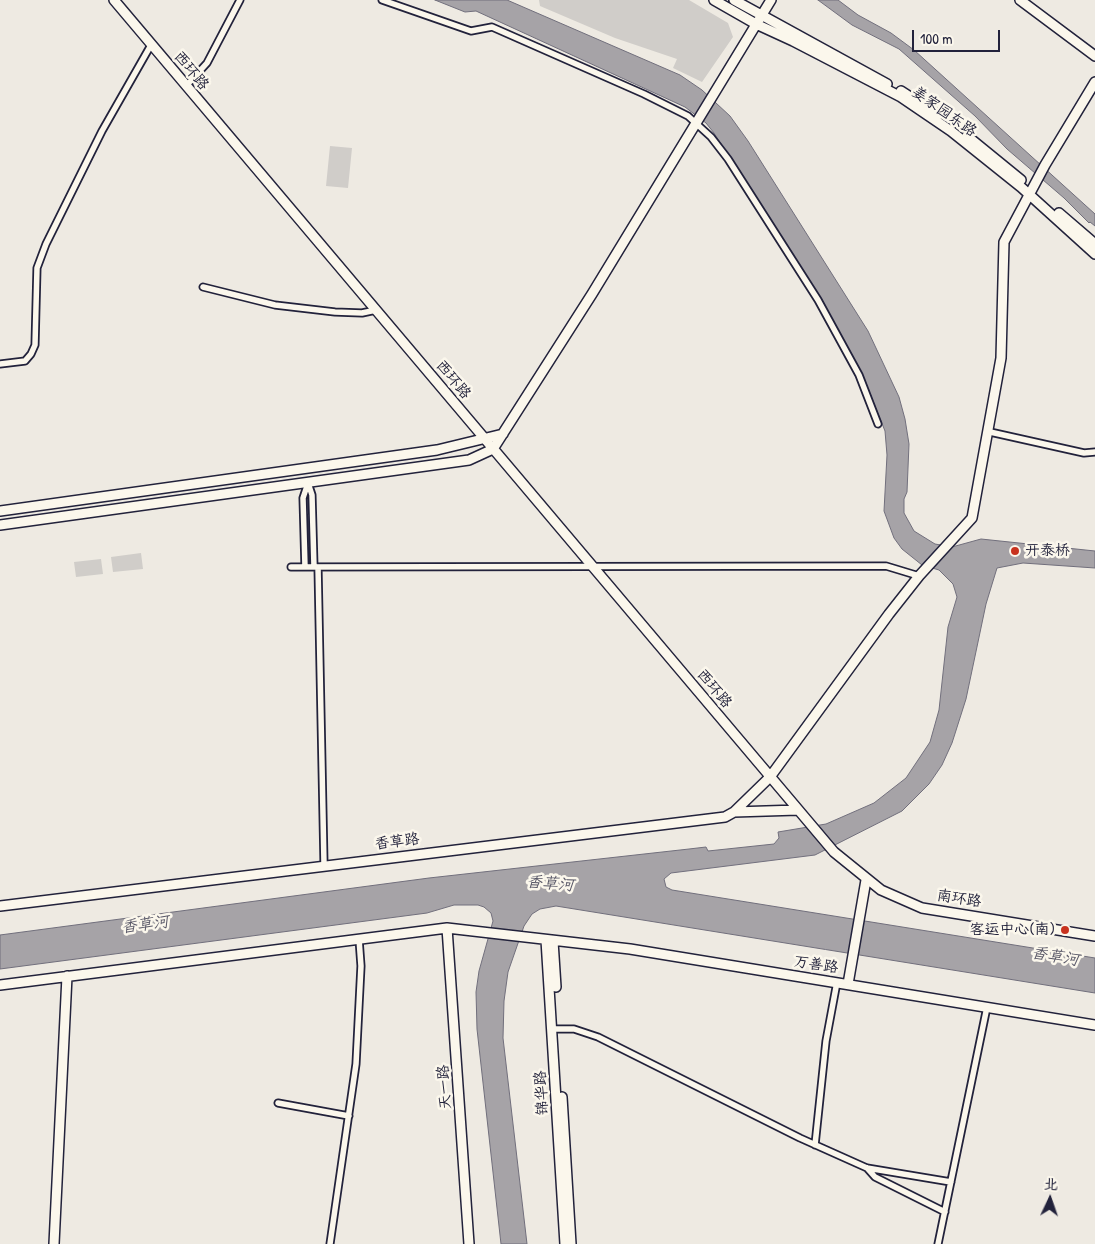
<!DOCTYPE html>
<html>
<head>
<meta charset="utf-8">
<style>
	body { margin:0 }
	#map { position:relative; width:1095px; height:1244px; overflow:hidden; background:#eeeae2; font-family:"Patrick Hand","LXGW WenKai TC",sans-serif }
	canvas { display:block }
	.north { position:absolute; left:1025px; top:1174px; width:50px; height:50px; -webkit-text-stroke:4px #fbf7ec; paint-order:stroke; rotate:3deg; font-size:14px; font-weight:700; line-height:20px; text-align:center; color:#22223b }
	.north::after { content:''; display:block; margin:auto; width:18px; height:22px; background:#22223b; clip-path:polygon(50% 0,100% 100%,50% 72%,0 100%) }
	.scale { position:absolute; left:912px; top:30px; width:88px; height:22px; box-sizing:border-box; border:2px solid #22223b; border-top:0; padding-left:6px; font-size:15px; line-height:18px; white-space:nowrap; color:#22223b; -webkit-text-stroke:4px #fbf7ec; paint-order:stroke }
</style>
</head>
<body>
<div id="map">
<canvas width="1095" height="1244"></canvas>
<div class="north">北</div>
<div class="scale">100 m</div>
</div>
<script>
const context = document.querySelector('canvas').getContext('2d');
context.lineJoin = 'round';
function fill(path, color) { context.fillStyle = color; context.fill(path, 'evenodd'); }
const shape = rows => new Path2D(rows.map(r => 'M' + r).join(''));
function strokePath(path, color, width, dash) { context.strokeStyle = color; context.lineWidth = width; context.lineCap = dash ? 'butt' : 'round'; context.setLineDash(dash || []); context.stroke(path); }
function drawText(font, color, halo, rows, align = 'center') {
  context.font = font + ' "Patrick Hand","LXGW WenKai TC",sans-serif'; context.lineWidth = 5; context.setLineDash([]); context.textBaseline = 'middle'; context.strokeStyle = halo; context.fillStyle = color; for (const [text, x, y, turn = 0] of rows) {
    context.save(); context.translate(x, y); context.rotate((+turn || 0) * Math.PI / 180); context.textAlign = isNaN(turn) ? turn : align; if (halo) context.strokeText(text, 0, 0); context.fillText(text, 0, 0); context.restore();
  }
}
fill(shape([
	[539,0,689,0,728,23,733,37,702,82,673,68,677,59,615,38,540,6],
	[330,146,352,148,348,188,326,186],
	[141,553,143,569,113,572,111,557],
	[101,559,103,574,76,577,74,562]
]), '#d0cdc9');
const water = shape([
	[435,0,507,0,680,75,702,90,730,116,748,141,868,331,899,397,905,419,909,444,907,492,904,499,904,513,914,531,935,544,952,547,981,539,1095,551,1095,568,1023,563,997,568,986,604,966,699,952,743,942,765,929,784,902,811,815,855,671,873,664,879,666,887,672,890,1095,958,1095,993,556,906,540,909,532,914,524,926,508,972,504,1001,503,1038,527,1244,501,1244,477,1029,476,992,479,971,493,921,491,913,484,907,478,905,454,905,427,913,0,969,0,935,429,878,689,849,706,847,708,851,774,844,779,838,778,832,826,824,874,803,906,778,930,742,939,710,948,627,957,597,953,584,939,570,922,565,902,549,894,538,884,511,887,455,885,431,862,374,825,307,714,133,706,123,685,107,476,11,465,12,435,0],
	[818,0,838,0,858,15,891,33,914,50,1095,214,1095,226,1090,222,1089,223,1064,198,1007,149,975,116,899,49,852,25,818,0]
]);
fill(water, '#a6a3a7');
strokePath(water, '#716f7c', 1);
const street = shape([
	[382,0,471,31,492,27,644,94,688,116,711,137,728,159,818,300,859,375,878,424],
	[186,86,207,63,240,0],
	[203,287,275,305,335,312,362,313,376,310],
	[0,364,25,361,31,354,35,345,37,268,46,244,102,131,151,45],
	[990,432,1084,453,1095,452],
	[308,483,312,495,314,567],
	[291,567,886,566,919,576],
	[305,567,303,498,308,483],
	[318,567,324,864],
	[552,1029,574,1029,598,1037,800,1138,867,1168,951,1182],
	[278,1103,349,1116],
	[815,1145,826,1041,837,982],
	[867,1168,875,1177,945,1212],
	[330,1244,356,1064,361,966,359,939],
	[938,1244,987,1007]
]);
const secondary = shape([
	[114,0,834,852,881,890,922,908,1095,936],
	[714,0,756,24,793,41,901,97,951,131,1021,187,1095,254],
	[734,0,887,84],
	[1020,0,1095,56],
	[901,91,938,115],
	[967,136,1021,180],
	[1059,213,1095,244],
	[0,511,437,450,503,434],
	[0,525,469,460,493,449,592,294,771,0],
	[734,812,770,777,889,614,919,576,972,518,1001,358,1004,242,1045,165,1095,82],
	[0,906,725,817,734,812,798,810],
	[447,928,469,1244],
	[546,940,565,1244],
	[553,941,556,987],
	[848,984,866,880],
	[0,985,447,928,630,949,1095,1025],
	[562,1097,571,1244],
	[54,1244,67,976]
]);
strokePath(street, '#22223b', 9);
strokePath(secondary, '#22223b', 12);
strokePath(street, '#fbf7ec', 5.5);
strokePath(secondary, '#fbf7ec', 9);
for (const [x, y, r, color] of [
	[1015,551,5,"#c8321e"],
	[1065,930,5,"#c8321e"]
]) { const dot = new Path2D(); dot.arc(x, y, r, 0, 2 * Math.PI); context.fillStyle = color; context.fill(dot); strokePath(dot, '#fbf7ec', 2); }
drawText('15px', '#22223b', '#fbf7ec', [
	["西环路",191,71,50],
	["姜家园东路",944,112,35],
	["西环路",453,380,50],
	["西环路",714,689,50],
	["香草路",397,842,-7],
	["南环路",959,899,9],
	["万善路",816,965,9],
	["天一路",445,1087,-94],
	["锦华路",542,1093,-93]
]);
drawText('15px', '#22223b', '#fbf7ec', [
	["开泰桥",1025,551],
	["客运中心(南)",1055,930,"right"]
], 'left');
drawText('italic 16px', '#575666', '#fbf7ec', [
	["香草河",550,884,5],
	["香草河",145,925,-7],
	["香草河",1055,957,10]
]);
</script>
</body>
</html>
